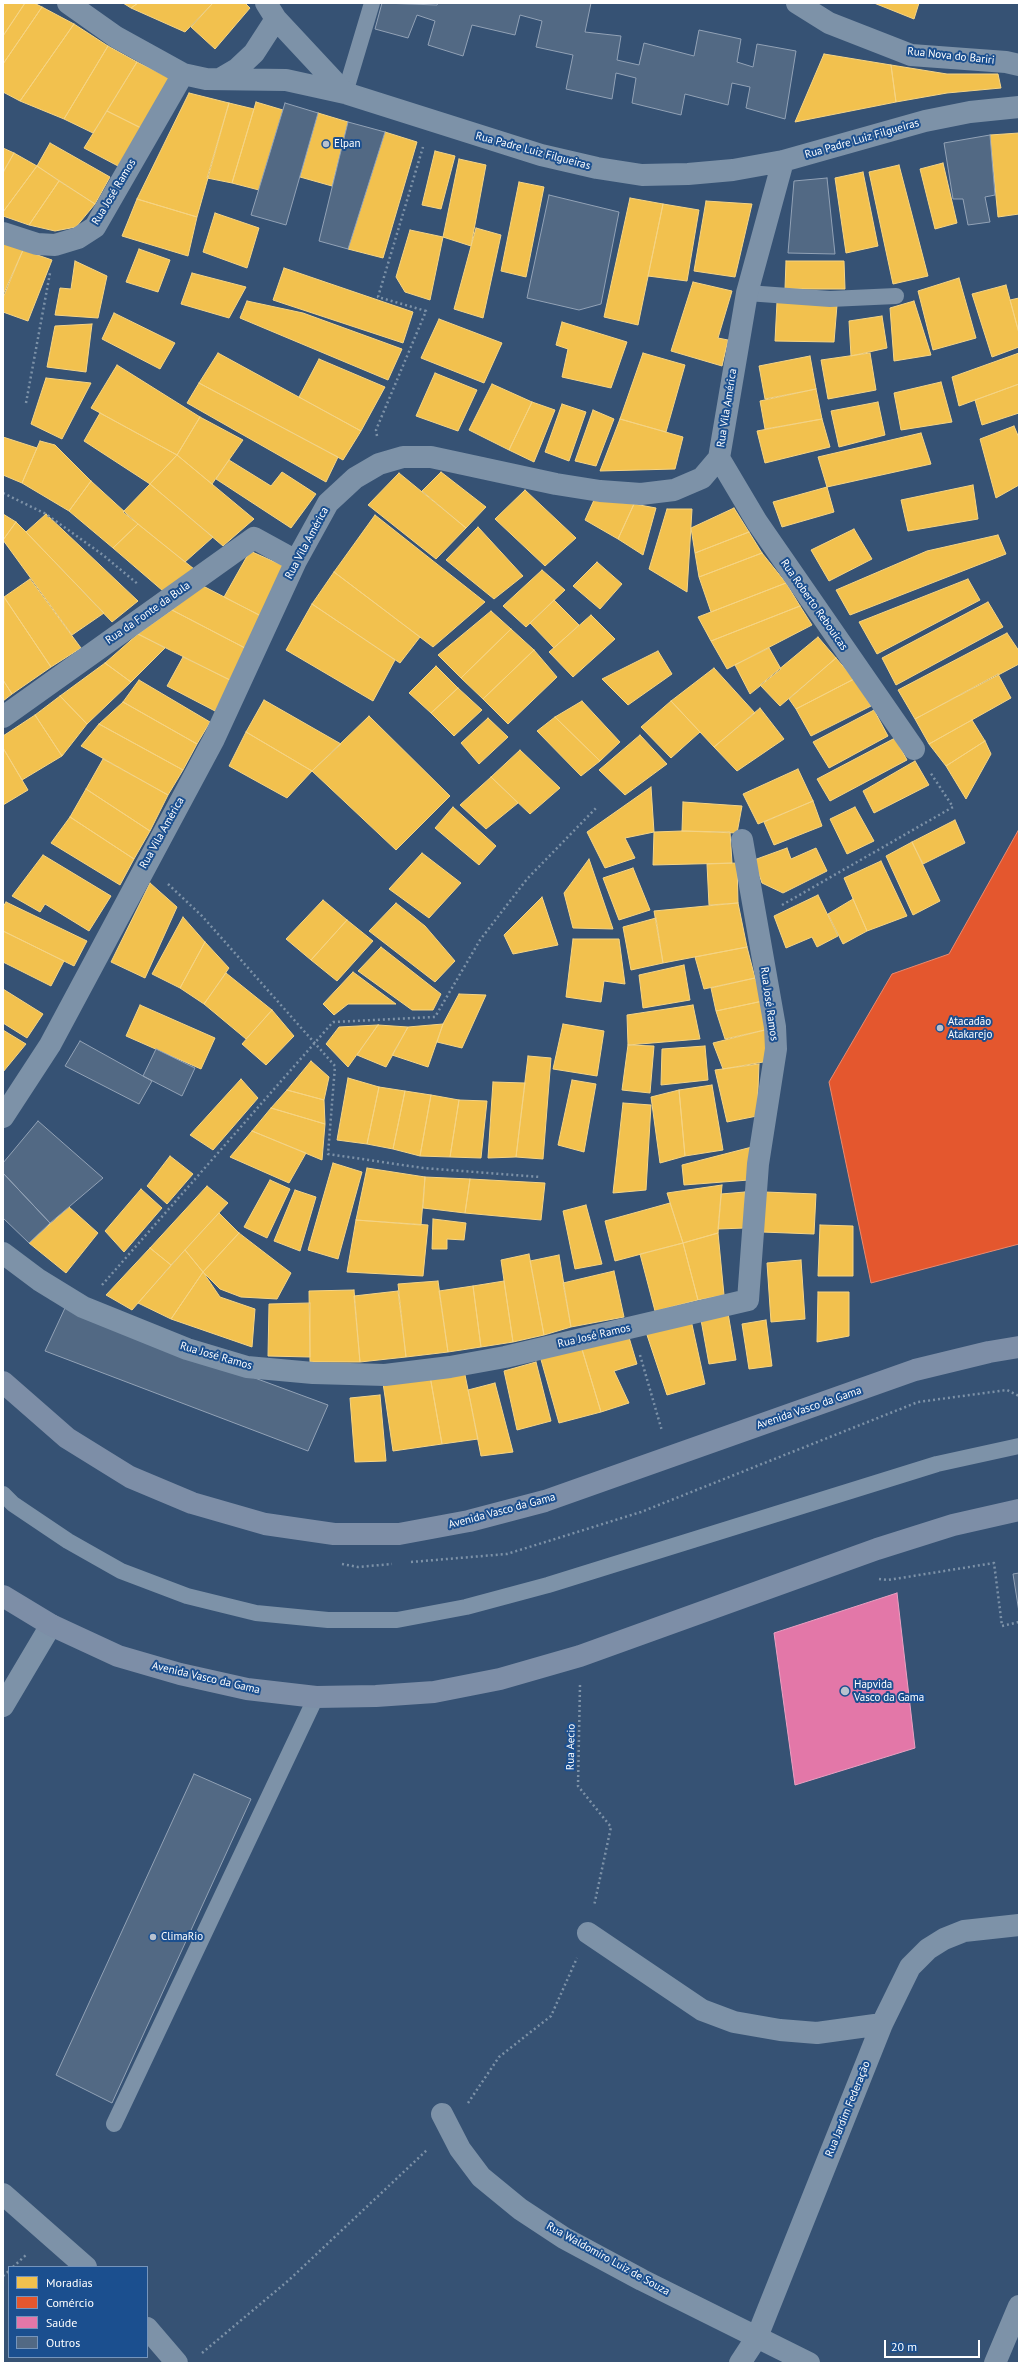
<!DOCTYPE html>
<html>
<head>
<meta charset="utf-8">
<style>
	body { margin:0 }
	#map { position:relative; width:1022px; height:2366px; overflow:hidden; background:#365274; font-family:"PT Sans",sans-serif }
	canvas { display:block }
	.frame { position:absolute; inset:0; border:4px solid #fff; pointer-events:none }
	.legend { position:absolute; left:8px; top:2266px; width:140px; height:92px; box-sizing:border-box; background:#1b4f8f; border:1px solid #7695bc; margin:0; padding:5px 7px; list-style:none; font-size:12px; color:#fff }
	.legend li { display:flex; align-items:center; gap:8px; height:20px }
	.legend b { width:20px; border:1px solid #7695bc }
	.scale { position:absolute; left:884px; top:2340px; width:96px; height:18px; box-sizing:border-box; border:2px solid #fff; border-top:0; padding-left:5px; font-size:12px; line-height:14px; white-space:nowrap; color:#fff; -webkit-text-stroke:3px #1b4f8f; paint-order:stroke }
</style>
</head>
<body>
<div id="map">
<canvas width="1022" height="2366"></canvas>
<div class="frame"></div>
<ul class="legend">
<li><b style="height:11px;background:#f2c14e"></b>Moradias</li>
<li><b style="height:11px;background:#e4572e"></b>Comércio</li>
<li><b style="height:11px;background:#e377a8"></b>Saúde</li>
<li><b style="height:11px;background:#526984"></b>Outros</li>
</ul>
<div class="scale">20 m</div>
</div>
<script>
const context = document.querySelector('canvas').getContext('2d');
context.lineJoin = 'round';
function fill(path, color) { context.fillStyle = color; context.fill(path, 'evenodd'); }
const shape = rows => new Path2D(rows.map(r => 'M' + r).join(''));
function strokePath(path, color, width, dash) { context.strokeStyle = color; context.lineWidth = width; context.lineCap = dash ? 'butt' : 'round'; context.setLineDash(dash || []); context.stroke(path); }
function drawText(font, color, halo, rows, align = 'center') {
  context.font = font + ' "PT Sans",sans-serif'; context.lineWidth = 4; context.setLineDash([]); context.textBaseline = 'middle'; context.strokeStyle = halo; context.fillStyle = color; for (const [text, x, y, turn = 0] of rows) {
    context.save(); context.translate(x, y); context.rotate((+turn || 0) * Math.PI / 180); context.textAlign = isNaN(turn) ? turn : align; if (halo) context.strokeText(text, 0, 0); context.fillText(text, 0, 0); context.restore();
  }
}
const homes = shape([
	[3,3,25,3,3,36,3,3],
	[25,3,34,3,42,7,3,64,3,36,25,3],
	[123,3,138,3,131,8,123,3],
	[138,3,213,3,185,32,131,8,138,3],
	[213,3,245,3,250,8,215,49,191,27,213,3],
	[874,3,919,3,914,19,874,3],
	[42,7,74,24,20,101,3,92,3,64,42,7],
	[74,24,108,46,64,119,20,101,74,24],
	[108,46,137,62,93,133,64,119,108,46],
	[824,54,891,65,896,102,795,122,824,54],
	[137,62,170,78,141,128,107,111,137,62],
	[891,65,947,74,998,74,1001,88,947,93,896,102,891,65],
	[189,93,229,103,197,217,137,199,189,93],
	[256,102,283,110,259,190,232,183,256,102],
	[229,103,254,109,232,183,207,178,229,103],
	[107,111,141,128,118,166,84,148,107,111],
	[318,113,348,122,332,186,300,177,318,113],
	[385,132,417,142,383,258,348,249,385,132],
	[1019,133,1019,214,998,217,990,135,1019,133],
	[50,143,110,177,95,204,37,166,50,143],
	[3,148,14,153,3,173,3,148],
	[435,151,455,156,441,209,422,205,435,151],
	[14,153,37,166,3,212,3,172,14,153],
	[459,159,486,165,471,246,443,237,459,159],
	[943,163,957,223,935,229,920,169,943,163],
	[899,165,928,276,893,284,869,172,899,165],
	[37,166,59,181,29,225,3,216,3,212,37,166],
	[863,172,878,246,846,253,835,178,863,172],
	[59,181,95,204,76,227,55,231,29,225,59,181],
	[519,182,544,187,526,277,501,271,519,182],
	[630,198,663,204,638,325,604,317,630,198],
	[137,199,197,217,188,256,122,236,137,199],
	[706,201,752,204,735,277,694,271,706,201],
	[663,204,699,210,687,281,648,276,663,204],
	[215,213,259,228,247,268,203,252,215,213],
	[476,228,501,235,483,318,454,309,476,228],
	[410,230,443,237,430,300,405,292,396,277,410,230],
	[3,243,23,250,3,295,3,243],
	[139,249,170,260,158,292,126,282,139,249],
	[23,250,52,260,28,321,3,312,3,298,23,250],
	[75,261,107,276,98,318,55,315,60,288,71,289,75,261],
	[786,261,844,261,845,289,785,289,786,261],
	[284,268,413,312,403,343,273,300,284,268],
	[192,273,246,287,229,318,181,304,192,273],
	[959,278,976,338,933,350,918,291,959,278],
	[693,282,732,291,718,338,728,340,722,366,671,351,693,282],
	[1006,285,1019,333,1019,347,992,357,972,294,1006,285],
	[1019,298,1019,333,1010,300,1019,298],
	[247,301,303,313,402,349,388,380,240,318,247,301],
	[914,301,931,355,894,361,890,308,914,301],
	[777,302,837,305,834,342,775,341,777,302],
	[114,313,175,343,160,369,102,339,114,313],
	[882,316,887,348,851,356,849,321,882,316],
	[439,319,502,343,484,383,421,358,439,319],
	[562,322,627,342,611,388,562,377,568,349,556,345,562,322],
	[92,324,86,372,47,367,55,326,92,324],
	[218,353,361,431,343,460,199,383,218,353],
	[643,353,685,365,666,432,620,419,643,353],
	[870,353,876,390,828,399,821,360,870,353],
	[1019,353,1019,384,959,406,952,377,1019,353],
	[810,356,816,389,765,399,759,366,810,356],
	[319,359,385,387,361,431,299,397,319,359],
	[117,365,200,417,177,455,91,408,117,365],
	[435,373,477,390,458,431,416,416,435,373],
	[46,378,91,383,62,439,31,424,46,378],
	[941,382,952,422,901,430,894,393,941,382],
	[199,383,338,457,326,482,187,403,199,383],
	[492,384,532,402,509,450,469,430,492,384],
	[1019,384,1019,413,982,425,975,400,1019,384],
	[816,389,822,419,765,429,760,401,816,389],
	[532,402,555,410,534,462,509,450,532,402],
	[878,402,885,435,839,447,831,411,878,402],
	[562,404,586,412,569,461,545,452,562,404],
	[593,410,614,419,596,466,575,461,593,410],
	[100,413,177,455,150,484,84,441,100,413],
	[200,417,243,440,212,484,177,455,200,417],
	[620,419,683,437,675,469,600,471,620,419],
	[822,419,830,447,765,463,757,431,822,419],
	[1014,426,1019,438,1019,485,996,498,980,439,1014,426],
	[921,433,931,464,827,487,818,457,921,433],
	[3,437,37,448,22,483,3,475,3,437],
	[40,441,55,445,91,481,69,511,22,483,40,441],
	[177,455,254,519,223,546,150,484,177,455],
	[229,460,271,486,282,472,316,494,291,528,216,479,229,460],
	[441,472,486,507,466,528,422,491,441,472],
	[399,473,466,528,436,559,368,505,399,473],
	[91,481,138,524,113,548,69,511,91,481],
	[150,484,213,537,185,562,123,512,150,484],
	[973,485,978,519,908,531,901,500,973,485],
	[827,487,834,512,782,527,773,502,827,487],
	[525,490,576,538,545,566,495,519,525,490],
	[594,500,634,504,618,539,585,520,594,500],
	[634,504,656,508,643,555,618,539,634,504],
	[734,508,749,532,695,553,691,528,734,508],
	[667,509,692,509,687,592,649,569,667,509],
	[3,514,16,522,3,540,3,514],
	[46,514,138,601,112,622,26,532,46,514],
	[375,515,485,602,433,647,334,572,375,515],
	[16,522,26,532,104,613,72,635,3,540,16,522],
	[138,524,194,569,163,591,113,548,138,524],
	[478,527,523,576,494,599,446,560,478,527],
	[854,529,872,559,829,581,811,550,854,529],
	[749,532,762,553,699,577,695,553,749,532],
	[998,535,1006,554,850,615,836,590,927,551,998,535],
	[250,551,284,566,261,616,224,597,250,551],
	[762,553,786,583,711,612,699,577,762,553],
	[597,562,622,584,600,609,573,586,597,562],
	[542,570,565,590,526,627,503,606,542,570],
	[334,572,420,637,400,663,312,604,334,572],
	[30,579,81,648,51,667,4,597,30,579],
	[968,579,980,600,877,654,859,622,968,579],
	[786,583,800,606,711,641,698,617,786,583],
	[203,586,261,616,245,648,172,610,203,586],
	[4,597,51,667,12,694,3,680,4,597],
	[554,600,579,625,554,648,530,623,554,600],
	[988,602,1003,627,896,685,882,658,988,602],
	[312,604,395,660,373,701,286,650,312,604],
	[800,606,812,625,727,669,711,641,800,606],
	[172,610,245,648,232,681,138,634,172,610],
	[491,611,511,629,461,678,438,655,491,611],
	[591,615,615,639,573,677,549,652,591,615],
	[511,629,534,650,483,699,461,678,511,629],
	[1007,633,1019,651,1019,664,915,719,898,690,1007,633],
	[138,634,165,648,131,682,105,663,138,634],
	[818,637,836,658,780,706,760,685,818,637],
	[769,648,781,669,750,694,735,665,769,648],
	[534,650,557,677,508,724,483,699,534,650],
	[658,651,672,674,628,705,602,679,658,651],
	[183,657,232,681,215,711,167,686,183,657],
	[836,658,854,679,796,709,789,699,836,658],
	[105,663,131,682,87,724,60,696,105,663],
	[436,666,458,688,431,713,409,693,436,666],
	[714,668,755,713,714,747,671,701,714,668],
	[998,674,1011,698,929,744,915,719,998,674],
	[854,679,871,706,811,736,796,709,854,679],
	[3,680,12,694,3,701,3,680],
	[139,680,210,722,197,744,123,702,139,680],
	[458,688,482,710,454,736,431,713,458,688],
	[60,696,87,724,62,756,35,715,60,696],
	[264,700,341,744,312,771,246,732,264,700],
	[582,701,620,742,600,761,555,717,582,701],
	[671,701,700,732,671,758,641,727,671,701],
	[123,702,197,744,183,770,99,724,123,702],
	[760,708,784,739,737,771,714,747,760,708],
	[874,710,888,736,829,768,813,742,874,710],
	[35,715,62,756,22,780,3,748,3,736,35,715],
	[369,716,450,796,396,850,312,771,369,716],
	[555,717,600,761,581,776,537,731,555,717],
	[488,718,508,737,479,764,461,743,488,718],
	[972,720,985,741,946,766,929,744,972,720],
	[99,724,183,770,168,795,81,746,99,724],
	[246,732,312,771,287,798,229,766,246,732],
	[640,735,667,764,625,795,599,770,640,735],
	[895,738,907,760,830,801,817,779,895,738],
	[985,741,991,754,966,799,946,766,985,741],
	[3,748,28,790,3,805,3,748],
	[520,750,560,788,530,814,491,777,520,750],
	[103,759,168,795,150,831,86,789,103,759],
	[915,761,929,785,874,813,863,791,915,761],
	[798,769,813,801,758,824,743,794,798,769],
	[491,777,518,803,486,829,460,805,491,777],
	[651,787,654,832,625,838,635,858,605,868,587,832,651,787],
	[86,789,150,831,134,859,70,817,86,789],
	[813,801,822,826,774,845,764,822,813,801],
	[683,802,742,806,737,833,682,831,683,802],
	[453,807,496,846,479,865,435,828,453,807],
	[855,807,874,841,847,854,830,819,855,807],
	[70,817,134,859,120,885,51,843,70,817],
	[955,820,965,843,923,864,912,842,955,820],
	[682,831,730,832,732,863,653,865,654,832,682,831],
	[912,842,940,901,913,915,886,856,912,842],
	[787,848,791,859,816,848,827,871,783,893,762,883,754,860,787,848],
	[422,853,461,883,429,918,389,889,422,853],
	[43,855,111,896,89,931,45,904,40,912,12,896,43,855],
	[589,859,613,929,573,928,564,893,589,859],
	[881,861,907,916,867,931,844,878,881,861],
	[737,863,738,903,709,905,707,864,737,863],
	[633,868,650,910,619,920,603,878,633,868],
	[150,883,177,907,145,978,111,962,150,883],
	[818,895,838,936,817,947,812,937,786,948,774,916,818,895],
	[542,897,558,945,513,954,504,935,542,897],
	[853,899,867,931,843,944,828,914,853,899],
	[323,900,347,920,311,960,286,939,323,900],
	[6,902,87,941,74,966,3,931,3,907,6,902],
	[396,903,425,926,455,961,435,982,369,931,396,903],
	[738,903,747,947,663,963,654,911,738,903],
	[183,917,205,942,180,988,152,974,183,917],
	[656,918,663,963,631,970,623,927,656,918],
	[347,920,373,941,337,981,311,960,347,920],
	[3,931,64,961,51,986,3,962,3,931],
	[573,939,619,939,625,984,604,981,601,1002,566,997,573,939],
	[205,942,229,968,204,1004,180,988,205,942],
	[381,947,441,994,433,1010,412,1010,358,971,381,947],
	[747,947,755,978,704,989,695,957,747,947],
	[684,965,690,1000,643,1008,639,975,684,965],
	[353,972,396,1004,348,1004,334,1015,323,1004,353,972],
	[226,973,272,1010,246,1039,204,1004,226,973],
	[755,978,763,1001,716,1011,711,988,755,978],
	[3,989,43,1014,27,1038,3,1023,3,989],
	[459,994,486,995,462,1048,437,1042,443,1024,459,994],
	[763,1001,769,1029,725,1039,716,1011,763,1001],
	[140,1005,215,1038,201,1069,126,1036,140,1005],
	[693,1005,700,1039,628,1045,627,1015,693,1005],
	[272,1010,294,1036,266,1065,242,1044,272,1010],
	[443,1024,428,1067,392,1055,408,1027,443,1024],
	[563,1024,604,1031,597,1076,553,1069,563,1024],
	[378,1025,348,1067,326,1044,339,1027,378,1025],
	[378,1025,408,1027,386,1067,357,1055,378,1025],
	[769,1029,775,1060,723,1069,713,1043,769,1029],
	[3,1030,26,1044,3,1072,3,1030],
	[628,1045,654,1046,650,1093,622,1090,628,1045],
	[705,1046,708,1080,661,1085,662,1049,705,1046],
	[528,1056,551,1058,543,1159,516,1157,528,1056],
	[311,1061,329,1077,324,1100,287,1090,311,1061],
	[759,1064,757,1116,727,1122,715,1070,759,1064],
	[348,1078,379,1087,367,1144,337,1140,348,1078],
	[241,1079,258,1098,213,1150,190,1135,241,1079],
	[572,1080,596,1084,584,1152,558,1145,572,1080],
	[493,1082,525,1083,516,1157,488,1158,493,1082],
	[712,1085,723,1150,685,1156,679,1090,712,1085],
	[379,1087,405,1091,393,1149,367,1144,379,1087],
	[287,1090,324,1100,325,1124,271,1108,287,1090],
	[679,1090,685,1156,660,1163,651,1097,679,1090],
	[405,1091,431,1095,420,1156,393,1149,405,1091],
	[431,1095,459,1100,450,1157,420,1156,431,1095],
	[459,1100,487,1101,481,1158,450,1157,459,1100],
	[623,1103,651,1105,646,1190,613,1193,623,1103],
	[271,1108,325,1124,322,1160,252,1131,271,1108],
	[252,1131,306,1153,289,1183,230,1157,252,1131],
	[752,1147,749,1180,684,1185,682,1165,752,1147],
	[170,1156,193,1174,167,1204,147,1186,170,1156],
	[333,1163,362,1172,338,1259,308,1250,333,1163],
	[367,1168,425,1177,421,1225,356,1220,367,1168],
	[425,1177,470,1179,465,1213,423,1208,425,1177],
	[470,1179,545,1183,541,1220,465,1213,470,1179],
	[270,1180,290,1189,267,1238,244,1227,270,1180],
	[722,1185,718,1233,683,1243,667,1193,722,1185],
	[207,1186,228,1203,171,1265,150,1248,207,1186],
	[141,1189,162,1208,124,1252,105,1231,141,1189],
	[295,1190,316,1197,300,1251,274,1241,295,1190],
	[745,1192,745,1228,718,1229,721,1194,745,1192],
	[765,1192,816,1194,814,1234,762,1232,765,1192],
	[670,1203,683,1243,615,1261,605,1221,670,1203],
	[586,1205,602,1264,575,1269,563,1211,586,1205],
	[69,1207,98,1233,66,1273,29,1243,69,1207],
	[219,1213,239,1233,203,1272,185,1250,219,1213],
	[433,1219,466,1223,464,1240,447,1239,447,1249,432,1249,433,1219],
	[356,1220,428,1225,423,1276,347,1272,356,1220],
	[820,1225,853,1226,853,1276,818,1276,820,1225],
	[239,1233,291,1273,277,1299,241,1297,220,1289,203,1272,239,1233],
	[718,1233,724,1295,698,1300,683,1243,718,1233],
	[683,1243,698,1300,655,1311,640,1254,683,1243],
	[150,1248,171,1265,132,1310,106,1295,150,1248],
	[185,1250,203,1272,171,1319,138,1303,185,1250],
	[529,1254,544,1335,513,1342,501,1260,529,1254],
	[559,1255,571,1327,544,1335,530,1261,559,1255],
	[801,1260,805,1319,771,1322,767,1263,801,1260],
	[614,1271,624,1317,571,1327,563,1283,614,1271],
	[203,1272,220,1297,255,1309,252,1347,171,1319,203,1272],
	[438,1281,448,1352,406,1357,398,1284,438,1281],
	[504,1281,513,1342,481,1347,473,1286,504,1281],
	[473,1286,481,1347,448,1352,439,1291,473,1286],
	[354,1290,360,1362,310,1362,309,1291,354,1290],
	[398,1291,406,1357,360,1362,354,1296,398,1291],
	[818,1292,849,1292,849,1336,817,1342,818,1292],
	[310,1303,310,1357,268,1356,269,1304,310,1303],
	[728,1313,736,1360,709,1364,701,1320,728,1313],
	[691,1320,705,1384,667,1395,646,1332,691,1320],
	[766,1320,772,1366,749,1369,742,1324,766,1320],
	[628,1334,637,1364,614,1371,629,1403,601,1412,581,1346,628,1334],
	[581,1346,601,1412,559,1423,540,1356,581,1346],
	[536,1362,551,1421,517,1430,504,1371,536,1362],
	[464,1370,478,1439,442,1444,430,1376,464,1370],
	[430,1376,442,1444,393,1451,383,1383,430,1376],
	[495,1383,513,1452,481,1456,468,1390,495,1383],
	[380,1395,386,1461,355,1462,350,1398,380,1395]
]);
fill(homes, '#f2c14e');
strokePath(homes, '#f6d483', 1);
const shops = shape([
	[1019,829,1019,1244,871,1283,829,1082,892,974,949,954,1019,829]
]);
fill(shops, '#e4572e');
strokePath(shops, '#ec896d', 1);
const health = shape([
	[897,1593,915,1748,795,1785,774,1633,897,1593]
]);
fill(health, '#e377a8');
strokePath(health, '#eba0c2', 1);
const building = shape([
	[382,3,437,5,438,3,591,3,585,32,621,36,617,60,639,65,644,43,694,56,699,30,741,39,737,62,753,67,757,44,796,51,785,119,746,108,750,87,732,83,728,105,685,94,681,115,632,103,636,78,616,73,612,99,566,89,573,55,536,47,542,21,520,15,515,35,472,25,463,56,428,45,435,21,417,15,408,38,375,29,382,3],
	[285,103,318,113,286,225,251,215,285,103],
	[348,122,385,132,348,249,319,241,348,122],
	[990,135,995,195,985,197,990,222,968,225,963,199,953,199,944,143,990,135],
	[827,178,835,254,788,253,794,181,827,178],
	[549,195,619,212,601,304,579,310,527,298,549,195],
	[80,1041,152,1081,139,1104,65,1066,80,1041],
	[156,1049,195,1068,182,1096,143,1076,156,1049],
	[38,1121,103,1178,50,1223,3,1173,3,1163,38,1121],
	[3,1173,50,1223,29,1243,3,1218,3,1173],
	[65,1308,328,1405,308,1451,45,1351,65,1308],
	[1019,1573,1019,1612,1013,1574,1019,1573],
	[194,1774,251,1799,112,2103,56,2075,194,1774]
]);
fill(building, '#526984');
strokePath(building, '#92a2b6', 1);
strokePath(shape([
	[26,403,50,273],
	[377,436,376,430,426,311,378,297,423,147],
	[3,493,46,514,103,555,139,585],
	[168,884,202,916,335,1066,328,1154,423,1168,540,1177],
	[782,905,953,807,930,772],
	[102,1285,333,1022,435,1017,480,940,527,879,596,808],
	[640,1355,662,1431],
	[411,1562,507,1554,641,1512,918,1402,1007,1390,1019,1396],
	[342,1564,358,1567,392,1564],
	[879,1579,888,1580,994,1563,1002,1626,1019,1622],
	[580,1685,578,1786,611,1827,594,1906],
	[468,2103,499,2057,551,2016,577,1958],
	[13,2267,27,2254],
	[3,2276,9,2271],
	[202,2353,289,2280,428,2149]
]), '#7d92a8', 2.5, [2, 3]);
strokePath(shape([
	[345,93,372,3],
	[747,293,830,299,896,296],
	[3,1494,13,1504,68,1541,121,1571,187,1596,256,1613,328,1620,397,1620,466,1607,548,1585,937,1464,1019,1446],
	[114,2124,316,1697]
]), '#7d92a8', 16);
strokePath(shape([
	[68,3,116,37,183,74,206,79,286,80,345,93,541,155,597,168,642,175,688,174,733,170,783,161,925,121,970,112,1019,107],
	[266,3,276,19,345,93],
	[797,3,829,23,911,55,1006,62,1019,65],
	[220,79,237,69,254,53,276,19],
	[3,233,37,244,55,245,78,238,95,227,183,74],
	[719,458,757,522,914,749],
	[3,717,254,538,296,561],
	[3,1117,50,1045,214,739,296,561,328,503,355,478,379,464,403,457,431,457,556,484,600,491,641,494,674,490,702,478,719,458,747,293,783,161],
	[3,1253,39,1280,83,1307,187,1349,247,1367,313,1373,385,1375,450,1367,505,1357,748,1300,758,1164,776,1049,775,1027,742,840],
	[3,1706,51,1625],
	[588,1933,702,2010,734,2022,780,2030,817,2033,882,2024],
	[442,2114,460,2149,481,2177,520,2209,564,2238,642,2280,809,2363],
	[3,2194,86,2267],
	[147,2328,177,2363],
	[740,2363,757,2337,882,2024,910,1967,928,1949,944,1939,964,1931,1019,1925],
	[995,2363,1019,2306]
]), '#7d92a8', 22);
strokePath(shape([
	[3,1382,67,1438,130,1477,192,1503,265,1524,334,1534,399,1534,469,1521,545,1501,915,1370,989,1352,1019,1347],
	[3,1596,51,1625,118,1656,180,1674,247,1689,316,1697,376,1696,434,1692,500,1679,580,1656,877,1549,953,1525,1019,1510]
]), '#7d8ea7', 22);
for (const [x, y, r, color] of [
	[326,144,4,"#b9c2ce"],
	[940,1028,4,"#b9c2ce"],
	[845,1691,5,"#b9c2ce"],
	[153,1937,4,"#b9c2ce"]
]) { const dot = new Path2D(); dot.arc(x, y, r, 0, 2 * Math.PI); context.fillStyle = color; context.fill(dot); strokePath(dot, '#1b4f8f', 1.5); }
drawText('11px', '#fff', '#1b4f8f', [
	["Rua Nova do Bariri",951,56,6],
	["Rua Padre Luiz Filgueiras",862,139,-16],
	["Rua Padre Luiz Filgueiras",533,151,15],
	["Rua José Ramos",114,192,-59],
	["Rua Vila América",727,408,-81],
	["Rua Vila América",307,543,-62],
	["Rua Roberto Rebouicas",814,605,55],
	["Rua da Fonte da Bula",148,613,-35],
	["Rua Vila América",162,833,-61],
	["Rua José Ramos",769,1004,82],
	["Rua José Ramos",594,1336,-13],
	["Rua José Ramos",216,1356,16],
	["Avenida Vasco da Gama",809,1408,-19],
	["Avenida Vasco da Gama",502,1511,-15],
	["Avenida Vasco da Gama",206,1678,13],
	["Rua Aecio",571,1747,-89],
	["Rua Jardim Federação",848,2109,-68],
	["Rua Waldomiro Luiz de Souza",608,2259,29]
]);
drawText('11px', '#fff', '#1b4f8f', [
	["Elpan",334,144],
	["Atacadão",948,1022],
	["Atakarejo",948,1035],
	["Hapvida",854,1685],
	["Vasco da Gama",854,1698],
	["ClimaRio",161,1937]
], 'left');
</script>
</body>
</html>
